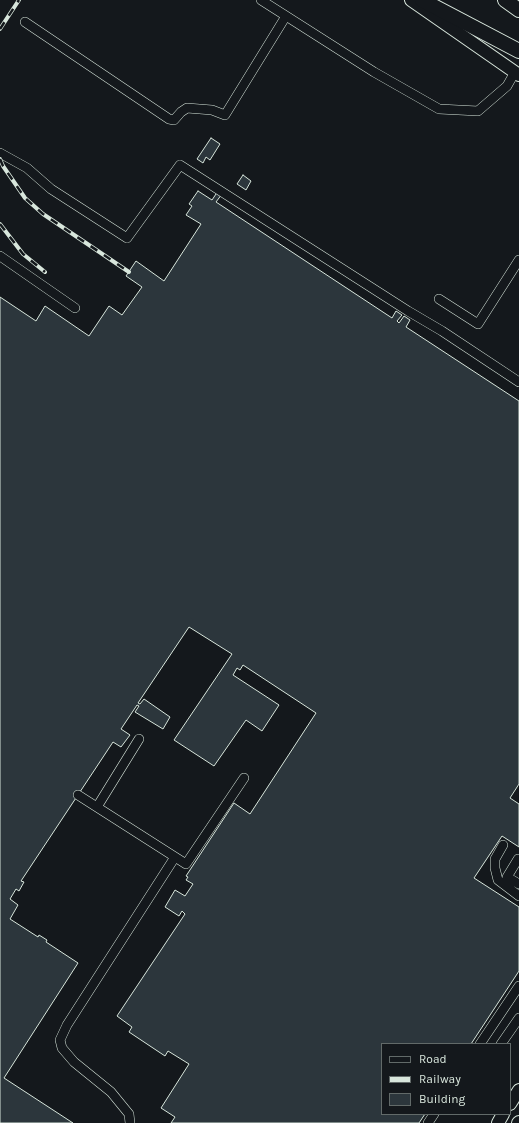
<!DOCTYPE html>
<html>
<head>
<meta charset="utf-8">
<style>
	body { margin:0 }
	#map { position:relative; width:519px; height:1123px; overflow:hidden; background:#14181c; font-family:Karla,sans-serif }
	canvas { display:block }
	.legend { position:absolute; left:381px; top:1043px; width:130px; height:72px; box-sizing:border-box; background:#14181c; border:1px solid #626a69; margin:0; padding:5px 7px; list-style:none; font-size:12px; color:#d8e6dc }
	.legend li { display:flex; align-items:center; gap:8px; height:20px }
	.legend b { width:20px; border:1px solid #626a69 }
</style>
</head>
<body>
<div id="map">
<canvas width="519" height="1123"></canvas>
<ul class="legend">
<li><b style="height:5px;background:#14181c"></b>Road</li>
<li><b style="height:5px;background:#d8e6dc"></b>Railway</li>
<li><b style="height:11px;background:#2c363c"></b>Building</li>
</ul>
</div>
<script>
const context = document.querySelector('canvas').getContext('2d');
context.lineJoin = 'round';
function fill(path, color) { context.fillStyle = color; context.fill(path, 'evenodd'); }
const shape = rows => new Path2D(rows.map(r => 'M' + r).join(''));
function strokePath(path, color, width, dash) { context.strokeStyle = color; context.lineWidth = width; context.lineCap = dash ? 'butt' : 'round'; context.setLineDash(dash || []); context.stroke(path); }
const building = shape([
	[211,138,220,144,210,160,206,157,203,163,197,159,211,138],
	[243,175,251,181,246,190,237,184,243,175],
	[198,191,212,200,218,191,222,194,216,202,392,318,396,311,402,315,397,321,399,323,404,316,410,320,406,327,519,401,519,784,510,798,519,804,519,847,502,836,474,878,519,907,519,971,471,1044,382,1044,382,1114,425,1114,419,1123,171,1123,175,1117,161,1108,189,1064,168,1051,165,1056,129,1032,132,1027,117,1016,185,914,182,911,179,916,165,907,175,890,185,896,193,884,186,880,188,877,186,876,234,803,250,814,316,713,243,665,240,670,237,668,233,675,279,705,262,731,246,720,214,766,174,740,232,654,189,627,138,703,140,704,144,699,170,717,163,729,135,712,139,706,137,705,121,729,130,735,121,747,113,742,21,881,24,882,19,891,16,889,10,899,18,905,10,919,38,937,39,935,47,940,46,942,78,963,4,1078,73,1123,0,1123,0,297,36,321,45,306,89,336,109,306,122,315,142,287,126,276,136,261,164,281,201,224,186,215,192,206,189,204,198,191]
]);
fill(building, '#2c363c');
strokePath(building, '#d8e6dc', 1);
const minor = shape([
	[261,0,374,72,439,109,478,111,507,86,515,72],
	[25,22,169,119,174,120,181,112,187,108,212,110,225,115,286,16],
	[0,153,27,168,51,189,127,238,180,165,408,311,442,331,519,382],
	[0,256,75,308],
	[439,299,478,324,519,260],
	[78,795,186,864,244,778],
	[97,807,139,739],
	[503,845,495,859,495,868,498,880,519,896],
	[519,860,518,859,507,877,519,884],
	[480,1044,519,986],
	[501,1044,519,1018],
	[130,1123,129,1114,111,1092,74,1062,62,1048,60,1040,67,1025,175,857],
	[428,1123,434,1114]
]);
const major = shape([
	[411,0,519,75],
	[510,1104,519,1090],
	[498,1123,503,1114],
	[518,1123,519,1122]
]);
const highway = shape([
	[422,0,519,51],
	[505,0,519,10]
]);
strokePath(minor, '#d8e6dc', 10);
strokePath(major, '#d8e6dc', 14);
strokePath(highway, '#d8e6dc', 16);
strokePath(minor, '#14181c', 9);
strokePath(major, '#14181c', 12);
strokePath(highway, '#14181c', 14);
const rail = shape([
	[0,29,19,0],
	[0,159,3,166,25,198,43,214,129,272],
	[0,224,23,254,45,272]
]);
strokePath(rail, '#d8e6dc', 4);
strokePath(rail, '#14181c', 2.5, [8]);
</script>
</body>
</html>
